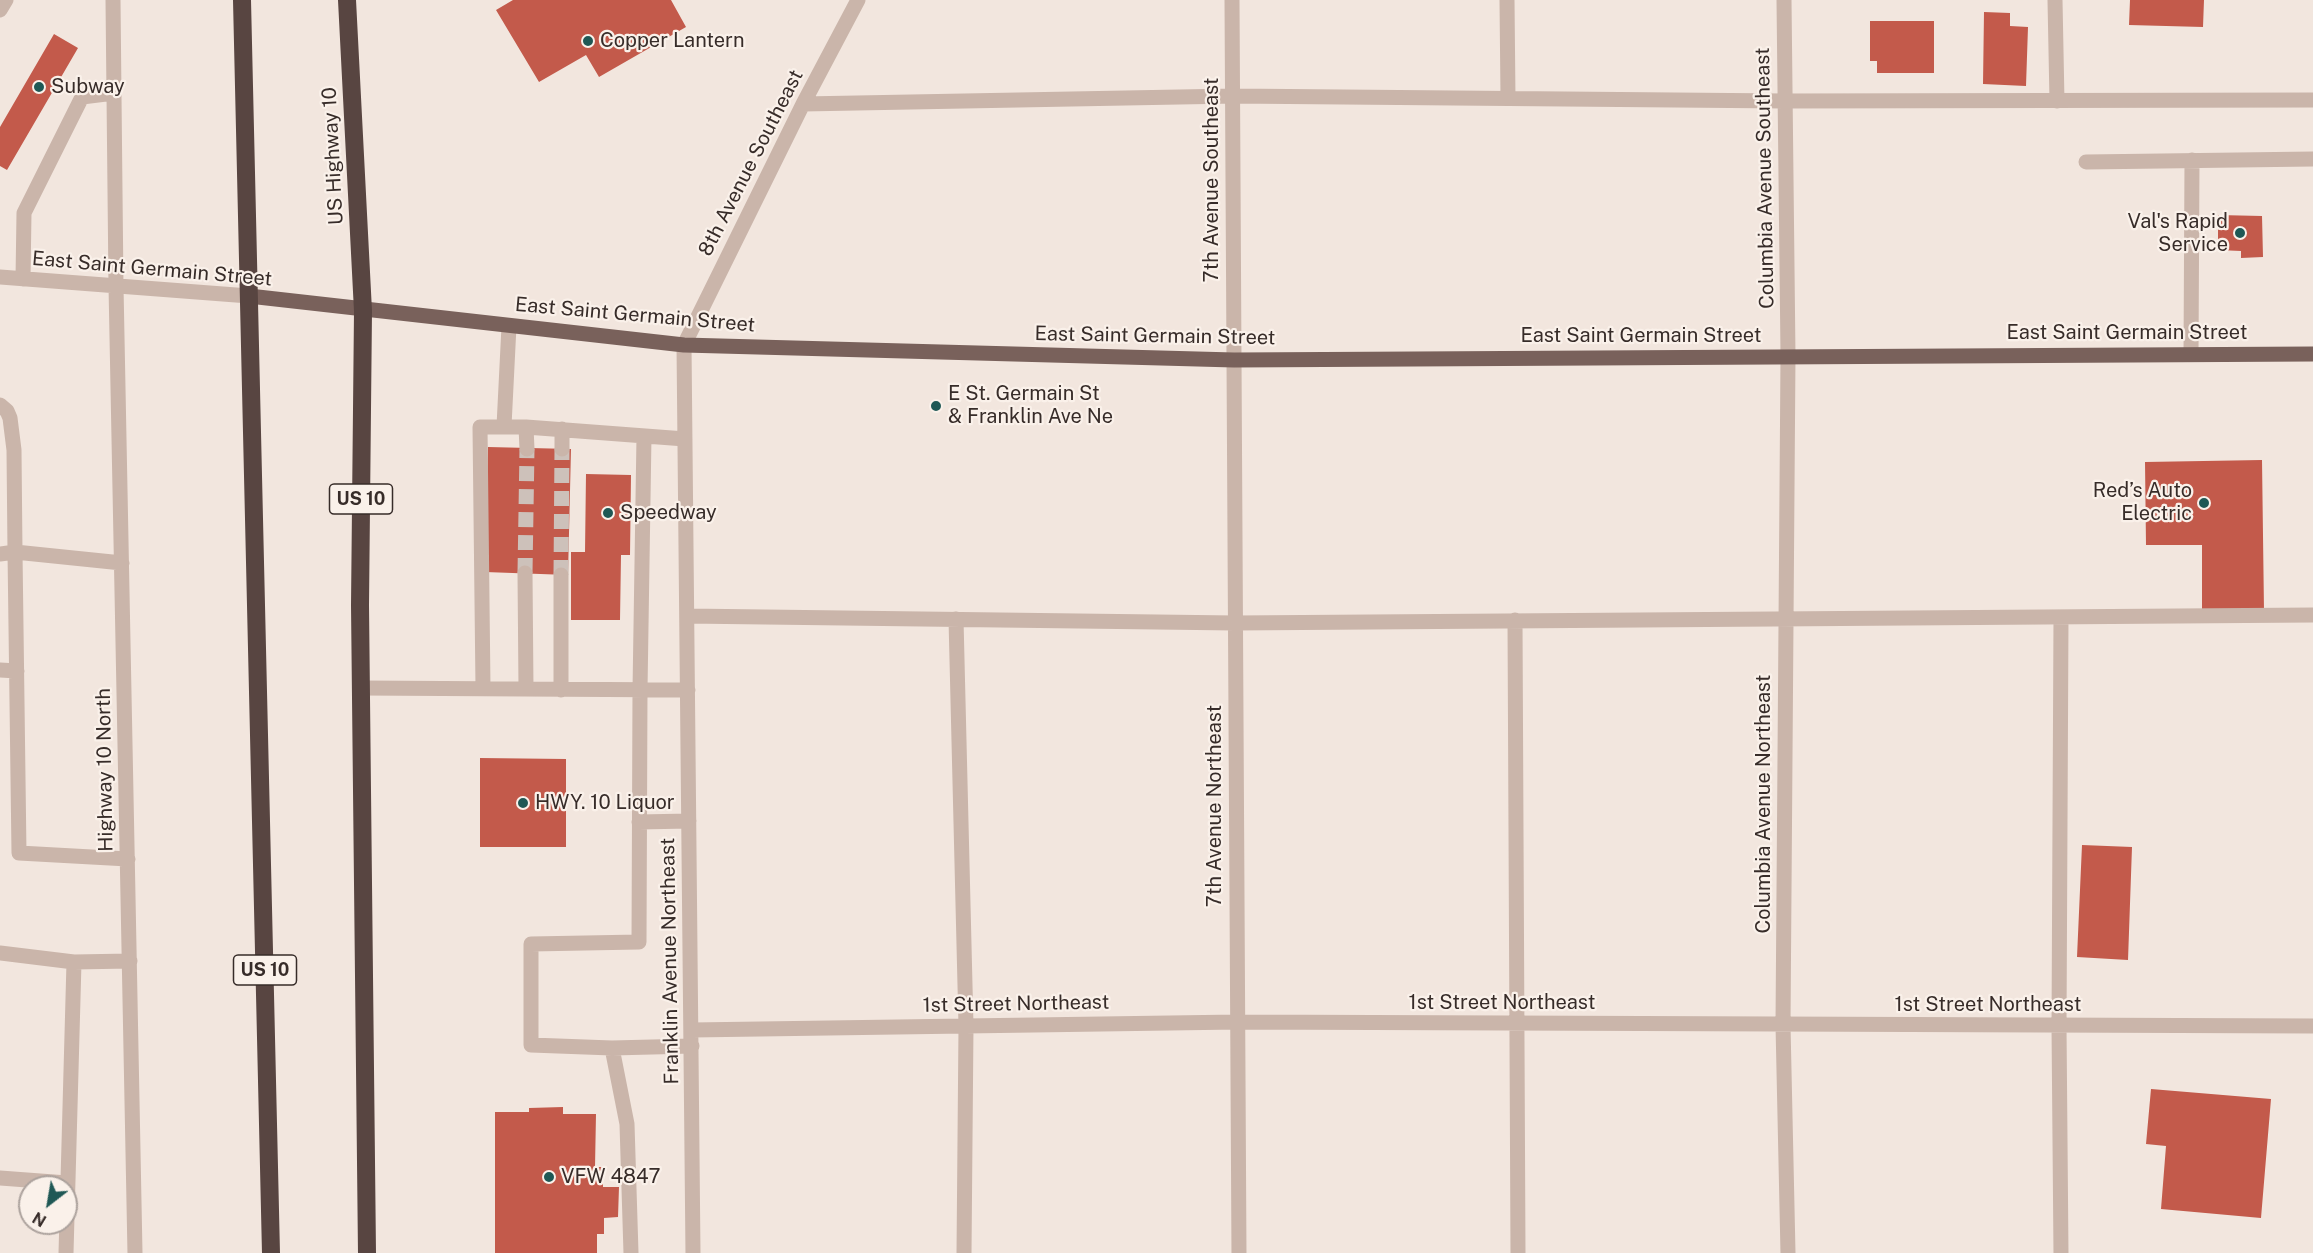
<!DOCTYPE html>
<html>
<head>
<meta charset="utf-8">
<style>
	body { margin:0 }
	#map { position:relative; width:2313px; height:1253px; overflow:hidden; background:#f2e6de; font-family:"Public Sans",sans-serif }
	canvas { display:block }
	.north { position:absolute; left:18px; top:1175px; width:60px; height:60px; box-sizing:border-box; background:#faf1ea; border:2px solid #aca29d; border-radius:50%; rotate:211deg; font-size:16px; font-weight:700; line-height:24px; text-align:center; color:#372c29 }
	.north::after { content:''; display:block; margin:auto; width:21px; height:27px; background:#1f5855; clip-path:polygon(50% 0,100% 100%,50% 72%,0 100%) }
</style>
</head>
<body>
<div id="map">
<canvas width="2313" height="1253"></canvas>
<div class="north">N</div>
</div>
<script>
const context = document.querySelector('canvas').getContext('2d');
context.lineJoin = 'round';
function fill(path, color) { context.fillStyle = color; context.fill(path, 'evenodd'); }
const shape = rows => new Path2D(rows.map(r => 'M' + r).join(''));
function strokePath(path, color, width, dash) { context.strokeStyle = color; context.lineWidth = width; context.lineCap = dash ? 'butt' : 'round'; context.setLineDash(dash || []); context.stroke(path); }
function drawText(font, color, halo, rows, align = 'center') {
  context.font = font + ' "Public Sans",sans-serif'; context.lineWidth = 4.5; context.setLineDash([]); context.textBaseline = 'middle'; context.strokeStyle = halo; context.fillStyle = color; for (const [text, x, y, turn = 0] of rows) {
    context.save(); context.translate(x, y); context.rotate((+turn || 0) * Math.PI / 180); context.textAlign = isNaN(turn) ? turn : align; if (halo) context.strokeText(text, 0, 0); context.fillText(text, 0, 0); context.restore();
  }
}
fill(shape([
	[513,0,671,0,686,27,599,77,586,55,539,82,496,10],
	[2130,0,2204,0,2203,27,2129,25],
	[1984,12,2010,13,2010,26,2028,27,2026,86,1983,84],
	[1870,21,1934,21,1934,73,1877,73,1877,61,1870,61],
	[54,34,78,48,7,170,0,166,0,127],
	[2218,215,2262,216,2263,257,2241,258,2241,251,2218,250],
	[488,447,571,449,568,575,485,572],
	[2262,460,2264,611,2202,611,2202,545,2146,545,2145,462],
	[586,474,631,475,630,555,621,555,620,620,571,620,571,552,585,552],
	[480,758,566,759,566,847,480,847],
	[2082,845,2132,847,2128,960,2077,957],
	[2151,1089,2271,1099,2261,1218,2161,1209,2166,1146,2146,1144],
	[563,1107,563,1114,596,1114,595,1167,603,1167,603,1187,619,1187,618,1217,604,1218,604,1234,597,1234,597,1253,495,1253,495,1112,529,1112,529,1108]
]), '#c35a4b');
strokePath(shape([
	[525,573,527,449],
	[561,575,562,449]
]), '#cdc1ba', 15, [15, 8]);
strokePath(shape([
	[113,0,116,286,135,1253],
	[1232,0,1239,1253],
	[1507,0,1508,98],
	[1784,0,1788,355,1783,1025,1788,1253],
	[2055,0,2057,101],
	[0,10,6,0],
	[803,104,1233,96,1785,101,2313,100],
	[2086,162,2313,159],
	[0,277,249,296],
	[23,279,24,213,82,97,114,93],
	[2191,354,2192,160],
	[0,405,7,411,10,418,14,450,15,552,0,554],
	[504,426,509,326],
	[562,429,562,449],
	[644,436,640,690,639,942,531,944,531,1045,612,1048,692,1046],
	[527,449,526,427,685,439],
	[122,563,15,552,19,853,128,859],
	[525,573,526,689],
	[687,616,1235,623,2313,615],
	[2061,617,2059,1026,2061,1253],
	[956,619,966,1026,964,1253],
	[1515,620,1518,1253],
	[0,670,17,671],
	[361,688,688,690],
	[483,688,480,427,526,427],
	[561,690,561,575],
	[639,822,689,821],
	[0,953,74,962,130,961],
	[692,1030,1238,1022,2313,1026],
	[612,1048,627,1124,631,1253],
	[0,1178,67,1183],
	[66,1253,74,962],
	[693,1253,684,345,803,104,858,0]
]), '#cab5aa', 15);
strokePath(shape([
	[249,296,684,345,1234,360,2313,354]
]), '#79615b', 15);
strokePath(shape([
	[242,0,271,1253],
	[347,0,363,311,360,605,367,1253]
]), '#584541', 18);
for (const [x, y, r, color] of [
	[588,41,6,"#1f5855"],
	[39,87,6,"#1f5855"],
	[2240,233,6,"#1f5855"],
	[936,406,6,"#1f5855"],
	[2204,503,6,"#1f5855"],
	[608,513,6,"#1f5855"],
	[523,803,6,"#1f5855"],
	[549,1177,6,"#1f5855"]
]) { const dot = new Path2D(); dot.arc(x, y, r, 0, 2 * Math.PI); context.fillStyle = color; context.fill(dot); strokePath(dot, '#faf1ea', 2); }
for (const [x, y, w] of [
	[361,499,63],
	[265,970,63]
]) { const box = new Path2D(); box.roundRect(x - w / 2, y - 15, w, 30, 4.5); context.fillStyle = '#faf1ea'; context.fill(box); strokePath(box, '#372c29', 1.5); }
drawText('bold 18px', '#372c29', null, [
	["US 10",361,499],
	["US 10",265,970]
]);
drawText('20px', '#372c29', '#faf1ea', [
	["Copper Lantern",600,41],
	["Subway",51,87],
	["Val's Rapid",2228,222,"right"],
	["Service",2228,245,"right"],
	["E St. Germain St",948,394],
	["& Franklin Ave Ne",948,417],
	["Red’s Auto",2192,491,"right"],
	["Electric",2192,514,"right"],
	["Speedway",620,513],
	["HWY. 10 Liquor",535,803],
	["VFW 4847",561,1177]
], 'left');
drawText('20px', '#372c29', '#faf1ea', [
	["US Highway 10",333,156,-93],
	["8th Avenue Southeast",751,163,-63],
	["Columbia Avenue Southeast",1765,178,-91],
	["7th Avenue Southeast",1212,180,-90],
	["East Saint Germain Street",152,269,5],
	["East Saint Germain Street",635,315,5],
	["East Saint Germain Street",2127,333],
	["East Saint Germain Street",1155,336,1],
	["East Saint Germain Street",1641,336],
	["Highway 10 North",105,770,-91],
	["Columbia Avenue Northeast",1764,804,-90],
	["7th Avenue Northeast",1215,806,-90],
	["Franklin Avenue Northeast",670,961,-91],
	["1st Street Northeast",1502,1003],
	["1st Street Northeast",1016,1004,-1],
	["1st Street Northeast",1988,1005]
]);
</script>
</body>
</html>
